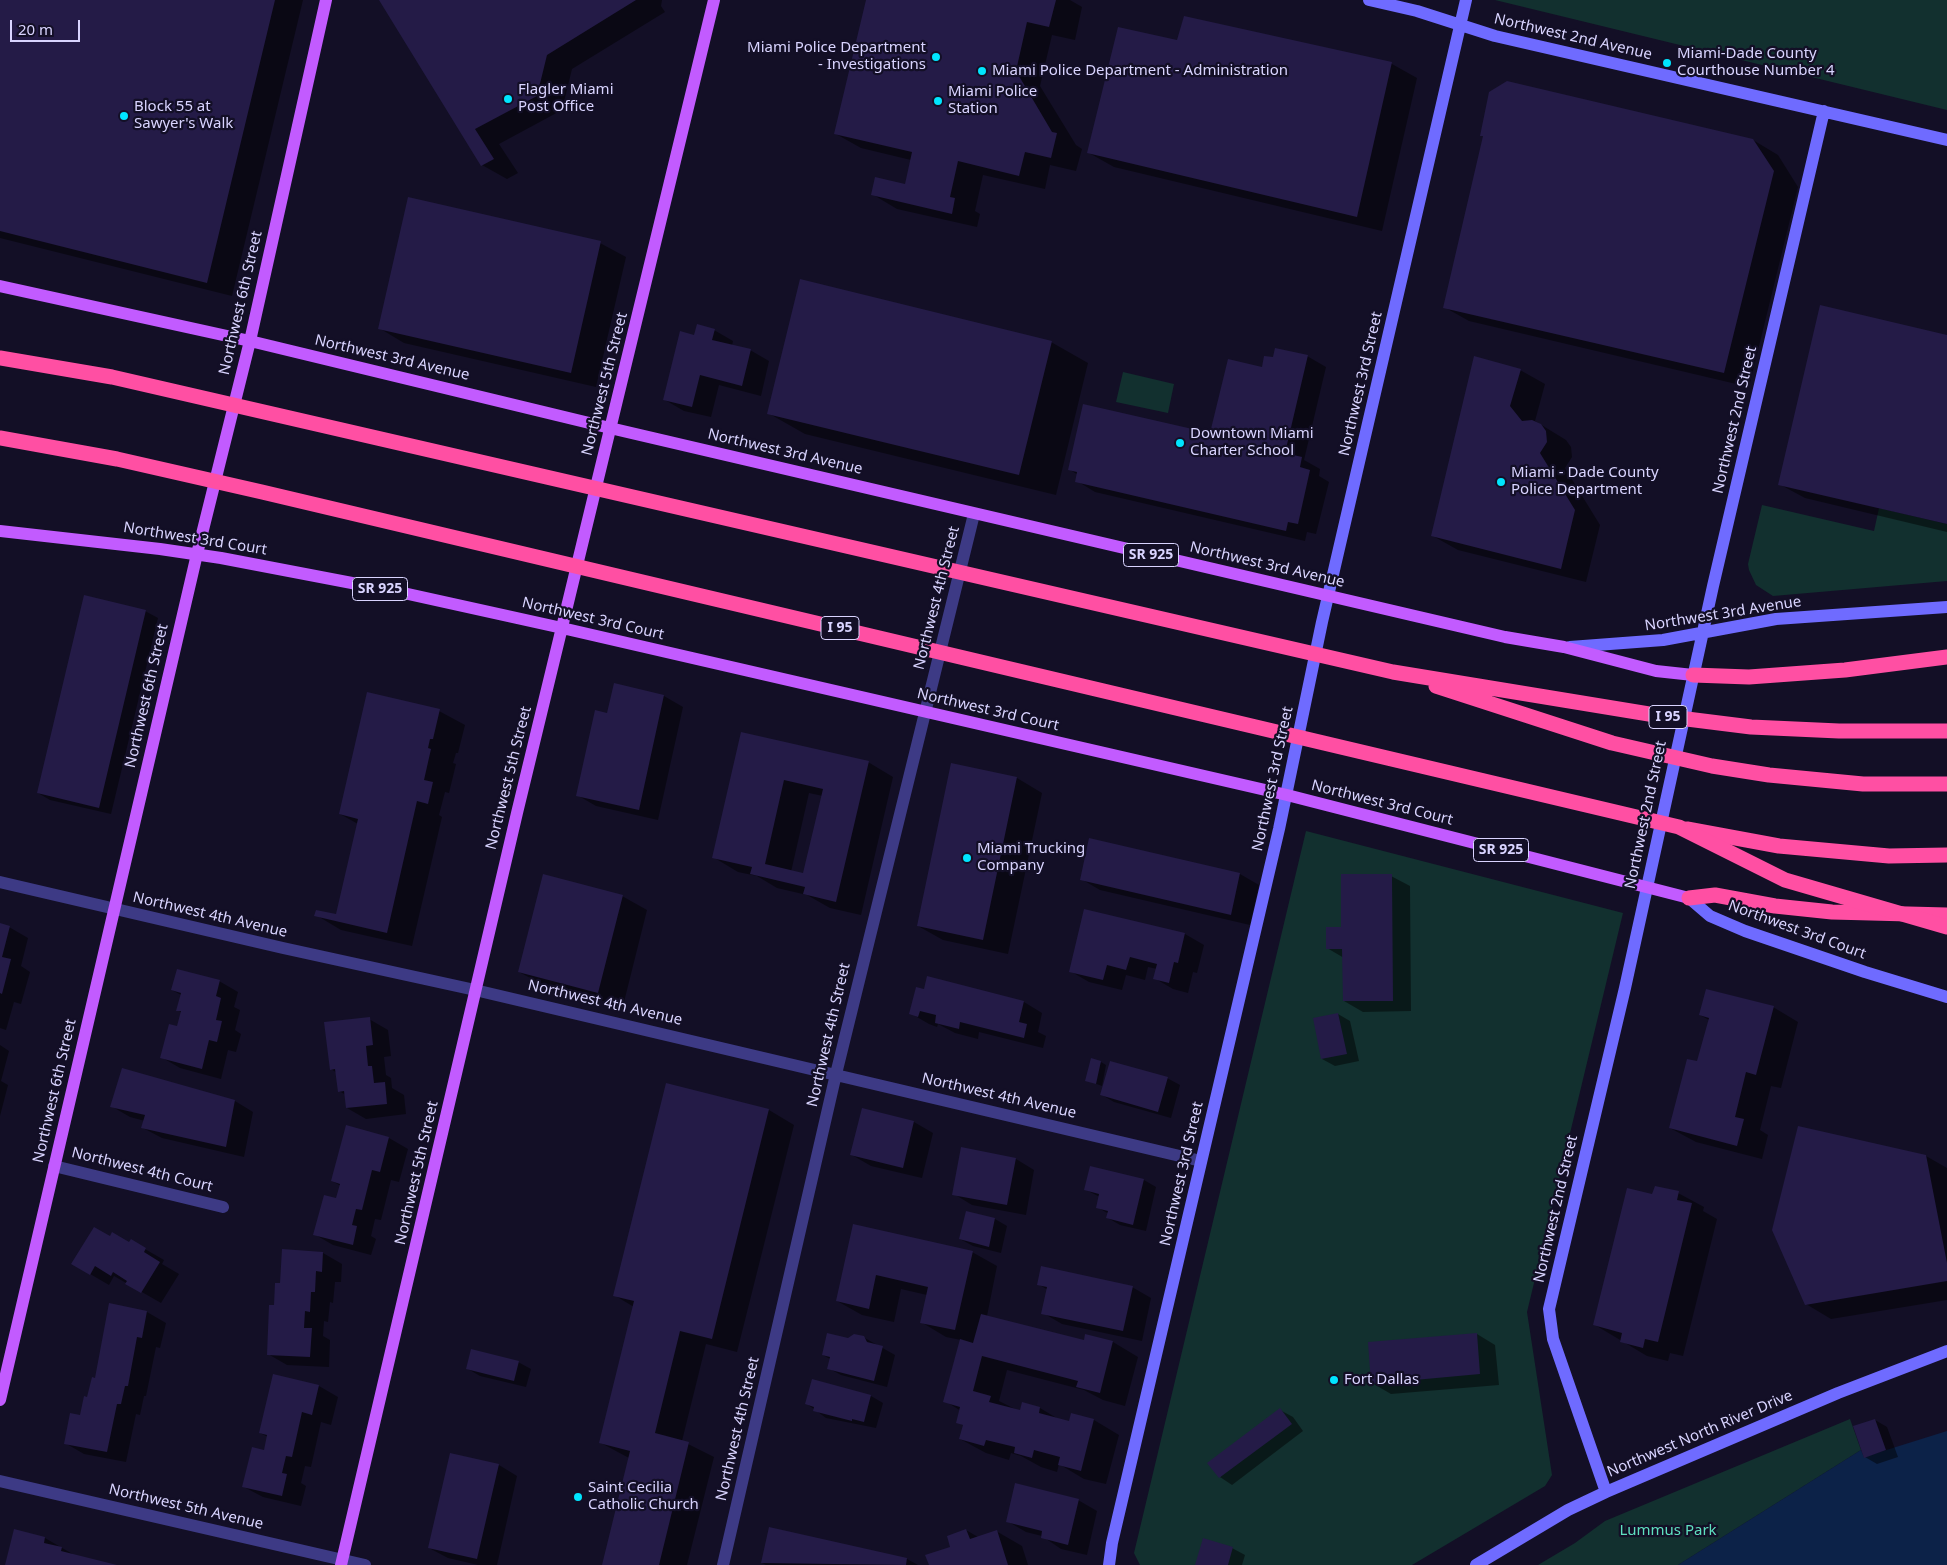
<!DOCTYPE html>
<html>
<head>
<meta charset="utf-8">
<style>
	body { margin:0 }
	#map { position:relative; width:1947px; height:1565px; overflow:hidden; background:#130f26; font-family:"Noto Sans",sans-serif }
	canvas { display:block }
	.scale { position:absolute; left:10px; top:20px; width:70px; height:22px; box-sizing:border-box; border:2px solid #d9d4ff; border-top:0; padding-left:6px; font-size:15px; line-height:18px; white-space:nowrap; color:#d9d4ff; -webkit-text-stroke:4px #130f26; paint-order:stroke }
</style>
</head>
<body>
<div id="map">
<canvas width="1947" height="1565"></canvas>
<div class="scale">20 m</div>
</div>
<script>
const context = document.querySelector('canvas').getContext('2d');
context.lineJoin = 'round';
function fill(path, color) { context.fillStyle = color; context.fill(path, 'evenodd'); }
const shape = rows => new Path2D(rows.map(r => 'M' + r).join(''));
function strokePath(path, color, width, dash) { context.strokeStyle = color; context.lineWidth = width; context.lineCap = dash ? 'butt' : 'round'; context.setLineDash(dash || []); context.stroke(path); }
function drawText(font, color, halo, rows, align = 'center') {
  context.font = font + ' "Noto Sans",sans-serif'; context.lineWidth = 4.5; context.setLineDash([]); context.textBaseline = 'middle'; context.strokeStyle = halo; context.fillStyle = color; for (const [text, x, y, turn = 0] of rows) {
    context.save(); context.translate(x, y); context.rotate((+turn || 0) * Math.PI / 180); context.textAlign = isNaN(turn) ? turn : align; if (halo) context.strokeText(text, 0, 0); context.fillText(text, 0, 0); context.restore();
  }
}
fill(shape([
	[1495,0,1947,0,1947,110],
	[1123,372,1174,384,1168,413,1116,402],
	[1762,505,1874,531,1879,508,1947,524,1947,581,1773,596,1756,585,1749,570,1748,564],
	[1306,831,1623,913,1527,1312,1552,1475,1545,1486,1412,1565,1140,1565,1134,1553],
	[1850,1419,1861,1450,1678,1565,1538,1565,1575,1543,1605,1521]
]), '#12302f');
fill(shape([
	[1947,1431,1947,1565,1678,1565,1861,1450,1864,1457]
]), '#0c2248');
fill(shape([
	[0,0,303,0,232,296,0,238],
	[380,0,662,0,661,6,665,12,572,69,562,110,499,144,518,173,507,179,482,165],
	[867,0,1070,0,1082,7,1075,40,1052,35,1040,86,1076,145,1082,149,1076,171,1050,165,1045,189,983,175,975,211,980,214,977,227,897,209,872,194,905,186,911,160,861,148,836,134],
	[1184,18,1392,64,1417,78,1382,231,1114,167,1089,153,1178,41],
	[1753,140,1778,155,1798,187,1749,387,1469,321,1444,307],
	[600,243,626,257,596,387,404,343,379,328],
	[714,330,733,341,732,346,750,350,769,361,761,396,719,385,711,417,684,411,665,400,695,336],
	[1947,336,1947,532,1805,498,1779,484],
	[1051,342,1088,363,1056,495,805,434,768,413],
	[1307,356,1326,367,1304,460,1320,469,1319,476,1329,482,1316,534,1307,532,1305,541,1095,492,1077,481,1078,475,1069,469,1211,435,1263,368,1274,359],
	[1520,370,1545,384,1535,421,1566,440,1571,447,1572,457,1565,468,1600,525,1586,582,1458,550,1433,536],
	[145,611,158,618,111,814,50,800,38,793],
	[615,685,664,696,683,707,658,820,596,806,577,795,608,714],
	[439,711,465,725,458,753,456,753,453,763,456,764,449,793,445,792,439,815,442,817,412,946,341,930,316,915,337,916,358,824,340,814],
	[742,733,868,762,893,777,861,915,830,908,807,895,777,888,757,876,738,872,713,857],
	[809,793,823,796,804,875,791,872],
	[952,765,1017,778,1042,793,1008,954,943,940,918,926],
	[1090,839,1240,874,1259,885,1250,925,1100,890,1081,879],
	[1391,876,1410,886,1411,1011,1363,1012,1344,1001,1344,958,1327,948],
	[622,896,647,910,623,1006,545,986,519,972],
	[1085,910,1185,934,1204,945,1197,973,1193,972,1188,993,1173,989,1154,978,1157,969,1148,967,1145,980,1126,975,1122,990,1089,982,1070,971],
	[0,924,9,927,28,938,21,966,30,972,21,1004,14,1002,6,1030,0,1028],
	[219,981,238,992,234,1007,240,1010,235,1030,241,1034,236,1052,228,1050,221,1079,180,1068,161,1057,178,1028,182,1013,178,1010,181,995,172,990],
	[916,988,1024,1002,1042,1013,1038,1032,1046,1036,1043,1048,979,1032,978,1039,955,1033,938,1024,937,1027,929,1024,910,1013],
	[1773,1007,1798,1022,1781,1088,1771,1086,1760,1130,1768,1135,1762,1159,1696,1142,1670,1128,1698,1063,1709,1020,1700,1015],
	[1338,1014,1350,1021,1359,1061,1335,1066,1322,1059],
	[369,1019,388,1030,391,1056,384,1057,386,1075,391,1078,392,1088,404,1095,406,1114,366,1119,347,1108,346,1095,339,1091,337,1073,331,1069],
	[0,1045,9,1051,1,1081,8,1085,0,1116],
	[1101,1062,1106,1065,1102,1086,1086,1080],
	[1167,1078,1180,1085,1171,1118,1114,1102,1102,1095],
	[235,1101,253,1112,244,1157,162,1138,143,1128,145,1121,130,1117,111,1106],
	[769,1110,794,1125,737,1352,706,1344,682,1441,714,1457,687,1565,603,1565,629,1458,601,1443,634,1307,614,1295],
	[863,1110,914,1122,933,1133,922,1178,871,1166,852,1155],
	[389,1138,408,1149,399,1182,391,1180,381,1220,375,1219,371,1236,376,1239,371,1255,333,1245,314,1234,337,1200,341,1186,332,1181],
	[1926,1156,1947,1168,1947,1300,1831,1319,1806,1304],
	[1016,1159,1034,1170,1026,1215,972,1205,954,1194],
	[1144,1180,1156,1187,1146,1231,1120,1225,1108,1218,1109,1214,1097,1207,1100,1197,1086,1190],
	[1678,1193,1704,1207,1703,1211,1717,1219,1683,1356,1670,1353,1668,1361,1647,1356,1595,1325,1653,1196],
	[967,1212,995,1219,1007,1226,1001,1253,973,1246,960,1239],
	[854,1225,972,1252,997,1266,987,1316,1085,1342,1113,1342,1138,1357,1125,1406,1103,1400,1084,1390,1007,1370,999,1401,1021,1412,1040,1408,1060,1420,1070,1422,1072,1415,1094,1420,1119,1435,1106,1484,1084,1479,1059,1464,1057,1472,1041,1467,1021,1456,1011,1453,1009,1460,986,1453,960,1439,964,1426,958,1422,961,1411,945,1401,961,1340,946,1337,921,1322,927,1295,901,1289,894,1322,862,1315,837,1301],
	[111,1238,130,1243,131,1241,164,1260,162,1264,179,1274,161,1303,114,1276,109,1285,73,1264],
	[323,1253,342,1264,341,1282,335,1282,333,1303,330,1302,328,1322,324,1321,323,1336,330,1340,329,1367,287,1365,268,1354,275,1307,282,1285],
	[1038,1284,1132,1287,1151,1298,1142,1341,1062,1324,1043,1313,1048,1290],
	[110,1305,147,1312,166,1323,160,1348,156,1347,146,1396,144,1396,140,1415,136,1414,126,1462,84,1454,65,1443,81,1416,96,1379],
	[1477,1334,1495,1345,1499,1385,1391,1394,1372,1383],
	[863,1337,895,1355,887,1387,841,1375,828,1368,830,1359,823,1355,848,1340],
	[518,1362,531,1369,526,1387,480,1376,468,1369],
	[319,1386,338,1397,331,1425,321,1422,311,1467,305,1466,301,1483,306,1486,301,1506,263,1497,244,1487,265,1452,268,1437,260,1433],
	[871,1396,883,1403,876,1428,826,1418,807,1404],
	[1280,1410,1293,1417,1303,1431,1232,1485,1220,1477],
	[1875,1420,1887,1427,1898,1457,1877,1464,1865,1457],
	[499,1465,517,1476,497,1565,478,1565,448,1558,429,1548],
	[1078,1500,1097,1511,1087,1555,1061,1549,1042,1536,1026,1532,1007,1521],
	[966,1530,978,1537,996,1531,1022,1546,1028,1565,930,1565,952,1548],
	[45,1538,76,1556,115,1565,7,1565],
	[1232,1548,1245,1555,1242,1565,1196,1565],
	[907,1559,918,1565,766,1565,762,1563]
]), '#0007');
fill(shape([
	[0,0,275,0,207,283,0,231],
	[379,0,636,0,547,55,537,96,475,129,494,159,481,166],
	[866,0,1056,0,1049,27,1027,22,1016,71,1052,132,1057,133,1051,158,1025,152,1019,176,958,161,950,197,955,198,952,214,871,195,875,177,905,184,912,152,834,134],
	[1184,16,1392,62,1357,217,1087,153,1118,27,1177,40],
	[1507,81,1753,139,1774,171,1724,373,1443,308,1483,136,1480,136,1489,92],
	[408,197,601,241,571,373,378,329],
	[800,279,1052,341,1019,475,767,414],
	[1820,305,1947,335,1947,524,1778,485],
	[697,324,715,329,712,340,751,349,742,386,700,375,692,407,663,400,680,331,694,335],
	[1275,348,1308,355,1285,453,1302,457,1300,467,1310,470,1298,524,1288,522,1286,531,1075,482,1077,472,1068,470,1083,404,1210,433,1228,359,1262,367,1264,356,1273,357],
	[1474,356,1521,369,1510,406,1522,421,1532,420,1541,424,1546,431,1547,442,1540,453,1575,510,1561,569,1431,536],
	[84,595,146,610,99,808,37,793],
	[614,683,664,695,639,810,576,796,595,710,607,713],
	[367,692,440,709,433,739,430,739,428,748,431,749,424,780,433,782,428,804,417,801,387,933,314,916,316,910,336,914,358,819,339,814],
	[741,732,869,761,836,902,803,894,805,887,750,874,752,867,712,858],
	[784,780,823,789,803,873,765,864],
	[951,763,1017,777,983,940,917,926],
	[1089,838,1240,873,1231,915,1080,880],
	[543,874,623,895,598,993,518,972],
	[1341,874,1392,874,1393,1001,1343,1001,1342,949,1326,949,1326,927,1341,927],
	[1084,909,1185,933,1178,963,1174,962,1169,983,1153,979,1157,964,1130,957,1126,970,1107,965,1103,980,1069,972],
	[0,923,10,926,2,957,11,959,2,994,0,993],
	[177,969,220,980,216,996,221,998,216,1020,222,1021,217,1042,209,1040,202,1069,160,1058,169,1024,177,1026,181,1011,176,1011,181,993,171,990],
	[927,976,1024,1001,1019,1022,1027,1024,1024,1038,960,1022,959,1029,935,1023,936,1015,920,1011,918,1017,909,1014,916,987,924,989],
	[1706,989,1774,1006,1756,1075,1746,1072,1735,1117,1744,1119,1737,1146,1669,1128,1687,1059,1697,1061,1709,1018,1699,1015],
	[1338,1013,1347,1054,1321,1059,1313,1018],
	[370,1017,373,1045,366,1046,368,1066,372,1066,374,1083,385,1082,387,1104,346,1108,344,1091,338,1092,335,1069,330,1070,324,1022],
	[1091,1058,1101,1061,1096,1084,1085,1081],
	[1110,1061,1168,1077,1158,1112,1100,1095],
	[122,1068,235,1100,226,1147,141,1128,145,1115,110,1107],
	[666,1083,769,1109,712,1339,680,1331,655,1433,689,1442,659,1565,602,1565,630,1451,599,1443,634,1301,613,1296],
	[862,1108,914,1121,903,1168,850,1155],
	[346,1125,389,1137,380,1172,372,1170,362,1210,356,1209,352,1225,357,1226,353,1245,313,1235,324,1195,336,1198,340,1184,331,1181],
	[1798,1126,1926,1155,1947,1263,1947,1281,1805,1305,1772,1230],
	[961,1147,1016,1158,1007,1205,952,1195],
	[1090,1166,1144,1179,1133,1225,1106,1218,1108,1211,1096,1208,1099,1194,1084,1190],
	[1655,1186,1679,1191,1677,1200,1692,1203,1658,1342,1645,1339,1643,1348,1620,1342,1622,1333,1593,1325,1627,1188,1652,1194],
	[966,1211,995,1218,989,1247,959,1239],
	[853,1224,973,1251,955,1330,920,1323,928,1287,876,1275,869,1309,836,1301],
	[94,1227,110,1236,112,1232,129,1242,131,1239,146,1248,144,1252,160,1262,141,1293,125,1284,127,1281,113,1272,111,1276,95,1266,90,1275,71,1264],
	[282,1249,323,1252,322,1272,316,1271,315,1292,311,1292,310,1312,305,1311,304,1328,312,1328,310,1357,267,1355,269,1305,274,1305,275,1283,280,1283],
	[1041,1266,1133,1286,1123,1331,1041,1314,1047,1287,1037,1285],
	[109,1303,147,1311,142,1338,137,1337,128,1386,125,1386,121,1404,117,1404,107,1452,64,1444,70,1413,80,1415,84,1396,87,1397,92,1377,95,1378],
	[981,1314,1084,1340,1085,1334,1113,1341,1100,1393,1076,1387,1078,1381,982,1356,973,1391,991,1396,989,1402,1020,1410,1022,1402,1040,1407,1039,1413,1069,1421,1071,1413,1094,1419,1081,1471,1058,1465,1060,1457,1034,1450,1032,1458,1014,1453,1015,1447,986,1440,984,1446,959,1439,963,1425,956,1423,960,1407,943,1402,960,1339,973,1343],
	[827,1333,848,1338,854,1334,864,1336,867,1342,883,1346,874,1381,827,1369,830,1357,822,1355],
	[1477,1333,1480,1374,1371,1384,1368,1342],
	[471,1349,519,1361,514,1381,466,1369],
	[273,1374,319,1385,312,1415,302,1412,292,1457,286,1456,282,1473,287,1474,282,1496,242,1487,252,1447,264,1450,267,1435,259,1433],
	[812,1379,871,1395,864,1422,852,1419,852,1421,813,1411,814,1407,805,1404],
	[1280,1408,1292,1424,1219,1478,1207,1463],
	[1875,1419,1886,1450,1864,1458,1853,1426],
	[450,1453,499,1464,477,1559,428,1548],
	[1015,1483,1079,1499,1068,1545,1041,1538,1042,1531,1006,1522],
	[769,1527,907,1558,906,1565,761,1563],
	[14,1529,45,1537,44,1543,62,1547,61,1551,117,1565,5,1565],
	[966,1529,970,1539,997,1530,1008,1565,929,1565,925,1555,950,1547,947,1536],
	[1203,1538,1233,1547,1228,1565,1195,1565]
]), '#241b47');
strokePath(shape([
	[0,882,283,948,475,990,1201,1161],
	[54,1166,223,1207],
	[0,1481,365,1565],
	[723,1565,836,1074,974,514]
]), '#3d3a85', 12);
strokePath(shape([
	[1369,0,1417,11,1495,36,1947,140],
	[1570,647,1663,640,1776,619,1947,607],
	[1689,898,1710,916,1745,931,1865,972,1947,997],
	[1606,1492,1553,1339,1549,1309,1625,988,1713,586,1824,111],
	[1109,1565,1112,1543,1279,829,1322,622,1466,0],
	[1476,1565,1568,1510,1606,1492,1838,1393,1947,1351]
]), '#6f6bff', 12);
strokePath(shape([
	[0,286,250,341,610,428,1505,637,1564,647,1656,671,1693,675],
	[0,531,160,549,221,558,399,592,562,628,1287,795,1689,898],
	[0,1400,197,554,250,341,326,0],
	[341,1565,517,813,714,0]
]), '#c25bff', 12);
strokePath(shape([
	[1693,675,1749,677,1845,670,1947,657],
	[1687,829,1779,846,1889,856,1947,855],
	[1689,898,1715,895,1775,906,1832,912,1947,915]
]), '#ff4fa3', 15);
strokePath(shape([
	[0,358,112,377,1393,672,1655,715,1751,727,1839,731,1947,731],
	[0,438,117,459,262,492,1679,827,1785,880,1947,927],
	[1436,686,1612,743,1712,766,1769,775,1863,784,1947,784]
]), '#ff4fa3', 15);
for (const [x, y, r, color] of [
	[936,57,5,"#00e5ff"],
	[1667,63,5,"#00e5ff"],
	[982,71,5,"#00e5ff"],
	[508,99,5,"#00e5ff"],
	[938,101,5,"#00e5ff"],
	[124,116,5,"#00e5ff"],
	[1180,443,5,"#00e5ff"],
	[1501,482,5,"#00e5ff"],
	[967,858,5,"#00e5ff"],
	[1334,1380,5,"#00e5ff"],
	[578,1497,5,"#00e5ff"]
]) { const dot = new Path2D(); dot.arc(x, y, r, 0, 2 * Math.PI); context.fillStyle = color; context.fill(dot); strokePath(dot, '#130f26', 2); }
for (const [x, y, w] of [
	[1151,555,55],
	[380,589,55],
	[840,628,38],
	[1668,717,38],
	[1501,850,55]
]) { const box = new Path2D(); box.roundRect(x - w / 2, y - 11.5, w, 23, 4); context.fillStyle = '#130f26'; context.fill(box); strokePath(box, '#d9d4ff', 1); }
drawText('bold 14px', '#d9d4ff', null, [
	["SR 925",1151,555],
	["SR 925",380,589],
	["I 95",840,628],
	["I 95",1668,717],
	["SR 925",1501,850]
]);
drawText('15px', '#d9d4ff', '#130f26', [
	["Northwest 2nd Avenue",1573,37,13],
	["Northwest 6th Street",241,303,-77],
	["Northwest 3rd Avenue",392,358,13],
	["Northwest 5th Street",605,384,-76],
	["Northwest 3rd Street",1361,384,-77],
	["Northwest 2nd Street",1735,420,-77],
	["Northwest 3rd Avenue",785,452,13],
	["Northwest 3rd Court",195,539,9],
	["Northwest 3rd Avenue",1267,565,13],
	["Northwest 4th Street",937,598,-76],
	["Northwest 3rd Avenue",1723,614,-9],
	["Northwest 3rd Court",593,619,13],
	["Northwest 6th Street",147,696,-77],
	["Northwest 3rd Court",988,710,13],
	["Northwest 5th Street",509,778,-76],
	["Northwest 3rd Street",1273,779,-78],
	["Northwest 3rd Court",1382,803,14],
	["Northwest 2nd Street",1646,815,-78],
	["Northwest 4th Avenue",210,915,13],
	["Northwest 3rd Court",1797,930,20],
	["Northwest 4th Avenue",605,1003,13],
	["Northwest 4th Street",829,1035,-77],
	["Northwest 6th Street",55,1091,-77],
	["Northwest 4th Avenue",999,1096,13],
	["Northwest 4th Court",142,1170,14],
	["Northwest 5th Street",417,1173,-77],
	["Northwest 3rd Street",1182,1174,-77],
	["Northwest 2nd Street",1556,1209,-77],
	["Northwest 4th Street",738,1429,-77],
	["Northwest North River Drive",1700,1434,-23],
	["Northwest 5th Avenue",186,1507,13]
]);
drawText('15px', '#d9d4ff', '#130f26', [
	["Miami Police Department",926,48,"right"],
	["- Investigations",926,65,"right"],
	["Miami-Dade County",1677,54],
	["Courthouse Number 4",1677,71],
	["Miami Police Department - Administration",992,71],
	["Flagler Miami",518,90],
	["Post Office",518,107],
	["Miami Police",948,92],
	["Station",948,109],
	["Block 55 at",134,107],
	["Sawyer's Walk",134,124],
	["Downtown Miami",1190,434],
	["Charter School",1190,451],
	["Miami - Dade County",1511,473],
	["Police Department",1511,490],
	["Miami Trucking",977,849],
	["Company",977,866],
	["Fort Dallas",1344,1380],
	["Saint Cecilia",588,1488],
	["Catholic Church",588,1505]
], 'left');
drawText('15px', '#5fe0c0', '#130f26', [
	["Lummus Park",1668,1531]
]);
</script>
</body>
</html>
